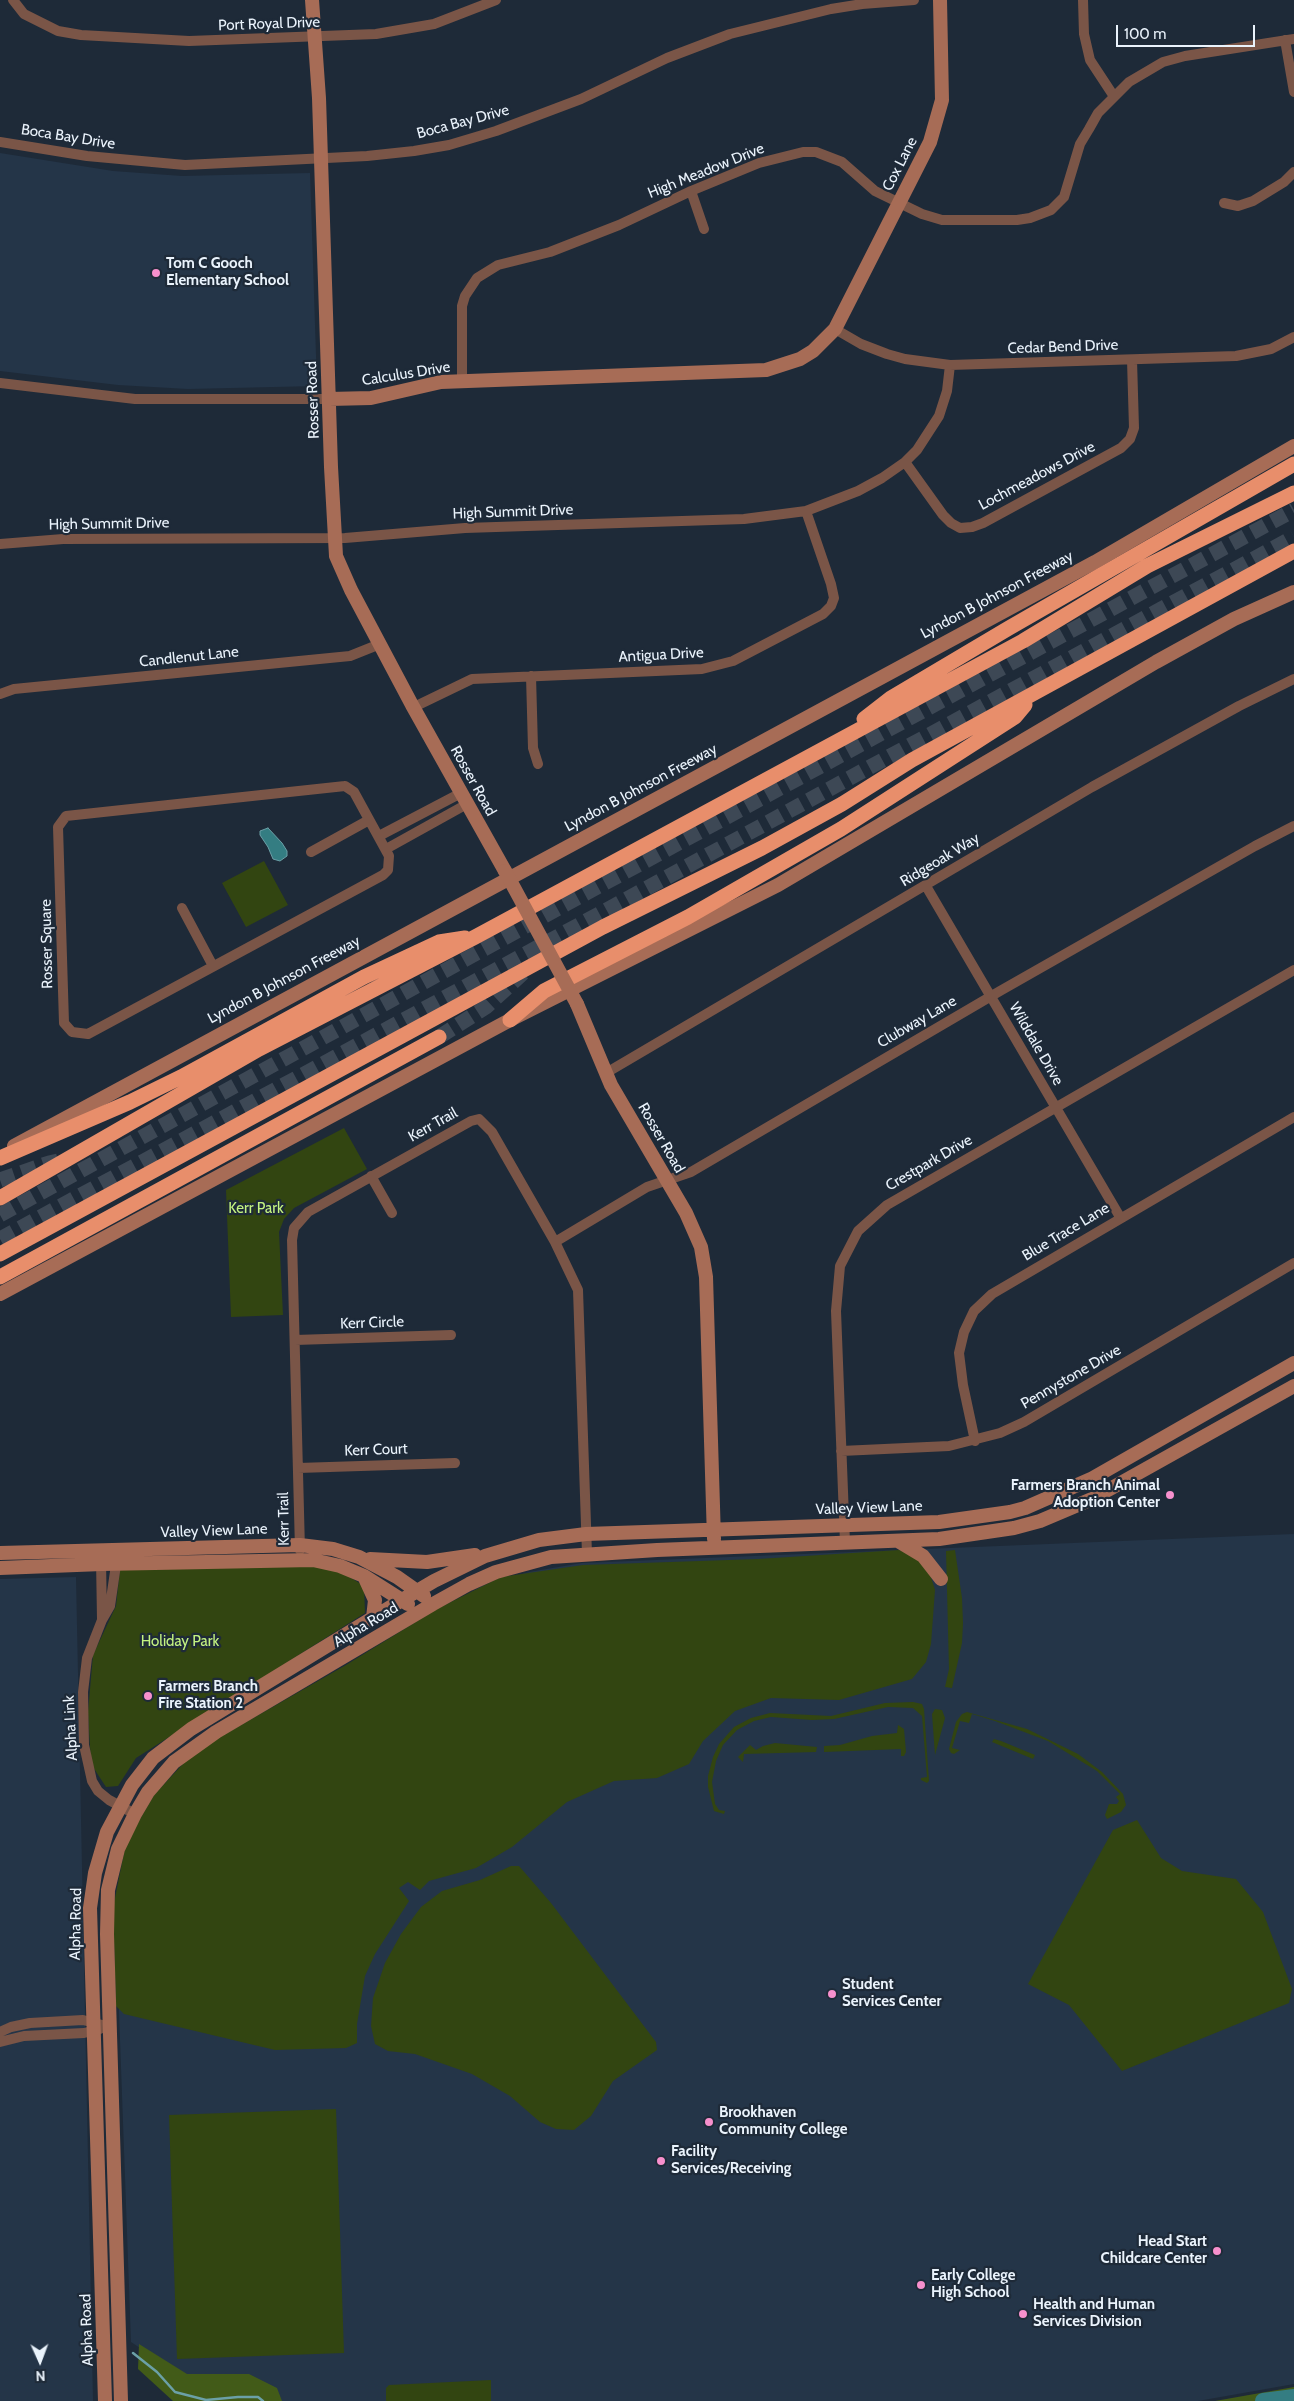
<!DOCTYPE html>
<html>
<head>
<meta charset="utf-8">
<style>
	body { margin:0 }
	#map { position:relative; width:1294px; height:2401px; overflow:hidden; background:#1e2a38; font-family:Cabin,sans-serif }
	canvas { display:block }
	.north { position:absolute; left:15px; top:2336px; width:50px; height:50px; -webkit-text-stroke:4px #1e2a38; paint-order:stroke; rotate:178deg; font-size:14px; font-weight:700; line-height:20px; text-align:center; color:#eaf3fc }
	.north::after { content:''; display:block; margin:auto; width:18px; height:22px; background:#eaf3fc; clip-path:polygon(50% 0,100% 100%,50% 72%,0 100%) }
	.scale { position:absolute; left:1116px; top:25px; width:139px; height:22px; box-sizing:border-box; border:2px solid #eaf3fc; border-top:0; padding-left:6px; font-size:15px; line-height:18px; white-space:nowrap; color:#eaf3fc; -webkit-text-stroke:4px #1e2a38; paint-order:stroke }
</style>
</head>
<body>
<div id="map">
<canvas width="1294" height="2401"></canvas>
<div class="north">N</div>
<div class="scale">100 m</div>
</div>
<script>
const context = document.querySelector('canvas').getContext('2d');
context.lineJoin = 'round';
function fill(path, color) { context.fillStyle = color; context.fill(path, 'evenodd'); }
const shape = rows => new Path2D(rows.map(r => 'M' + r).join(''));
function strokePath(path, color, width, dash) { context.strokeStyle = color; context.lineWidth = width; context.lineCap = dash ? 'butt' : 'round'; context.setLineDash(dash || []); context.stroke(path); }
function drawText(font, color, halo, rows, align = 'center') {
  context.font = font + ' Cabin,sans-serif'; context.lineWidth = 4.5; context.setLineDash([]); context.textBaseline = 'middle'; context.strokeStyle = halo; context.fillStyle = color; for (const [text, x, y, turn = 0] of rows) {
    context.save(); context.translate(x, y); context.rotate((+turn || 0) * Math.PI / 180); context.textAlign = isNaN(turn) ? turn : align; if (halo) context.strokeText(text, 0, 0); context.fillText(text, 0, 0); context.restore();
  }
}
fill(shape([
	[0,153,113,171,182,176,310,173,317,386,188,389,118,385,0,371],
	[1294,1534,1294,2384,1198,2401,277,2401,187,2379,131,2342,115,1902,291,1700,482,1586,529,1572,582,1563],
	[76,1577,93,2401,0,2401,0,1579]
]), '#243548');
fill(shape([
	[264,861,288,905,246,927,222,883],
	[344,1128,367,1169,294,1208,284,1219,279,1232,283,1315,231,1317,226,1190],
	[899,1550,926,1561,935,1590,931,1644,926,1662,912,1679,839,1700,771,1698,735,1711,703,1741,689,1764,657,1778,614,1781,567,1802,512,1847,476,1868,429,1881,420,1890,408,1882,399,1888,409,1901,375,1954,365,1976,357,2024,357,2043,346,2048,275,2050,124,2014,116,2006,113,1908,126,1843,154,1795,194,1752,346,1665,437,1609,501,1577,583,1565,758,1559],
	[955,1550,962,1598,963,1623,962,1643,952,1688,945,1687,949,1669,946,1551],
	[313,1566,340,1571,364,1586,365,1613,136,1758,118,1786,106,1787,91,1764,88,1712,93,1655,116,1606,120,1570],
	[913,1702,922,1704,924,1709,929,1781,927,1783,921,1780,921,1778,927,1777,922,1716,913,1708,888,1707,834,1719,812,1720,771,1717,754,1721,737,1730,723,1745,716,1761,712,1782,715,1804,719,1810,725,1811,724,1814,714,1811,708,1787,708,1776,713,1757,719,1744,734,1727,751,1718,770,1713,831,1716,885,1703],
	[935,1709,942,1710,945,1718,935,1755,932,1714],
	[967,1712,1027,1729,1078,1754,1102,1772,1123,1794,1126,1805,1121,1812,1107,1819,1105,1815,1109,1804,1117,1804,1119,1801,1116,1797,1120,1794,1097,1771,1048,1741,995,1721,972,1714,969,1723,960,1721,952,1748,960,1750,954,1754,951,1753,949,1749,956,1722,962,1714],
	[898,1725,904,1729,906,1752,904,1756,901,1756,901,1749,824,1752,824,1746,840,1745,872,1736,897,1733],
	[994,1739,1001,1741,1035,1755,1033,1759,992,1742],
	[775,1743,817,1747,816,1752,744,1754,743,1762,738,1757,750,1745,756,1750,763,1746],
	[1137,1820,1161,1858,1182,1871,1236,1879,1263,1912,1292,1989,1289,2003,1122,2071,1069,2005,1028,1984,1113,1830],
	[511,1866,519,1866,551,1903,656,2042,657,2050,613,2081,591,2116,574,2130,556,2129,540,2122,510,2096,472,2074,415,2054,388,2051,375,2044,371,2026,373,1998,385,1963,401,1934,421,1907,442,1891,480,1880],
	[336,2109,344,2353,177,2359,169,2115],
	[491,2380,491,2401,386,2401,386,2388,389,2385]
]), '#324511');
fill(shape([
	[139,2344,187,2374,249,2374,277,2388,282,2401,173,2401,138,2369],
	[1294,2387,1294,2401,1215,2401]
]), '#425b18');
const water = shape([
	[268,828,282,843,287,851,287,856,280,861,273,859,268,847,260,835,260,831,268,828]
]);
fill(water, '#347d82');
strokePath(water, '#6ba0a7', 1);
strokePath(shape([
	[133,2353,157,2372,175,2392,206,2400,238,2397,258,2397,263,2401]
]), '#6ba0a7', 2.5);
strokePath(shape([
	[1263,2401,1294,2397]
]), '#347d82', 16);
strokePath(shape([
	[439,1037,486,1007,523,973],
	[0,1180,49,1163,62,1160],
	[0,1215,566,904,1294,510],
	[0,1239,1294,537]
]), '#3d4855', 15, [15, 8]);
strokePath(shape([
	[13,0,24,14,58,31,81,35,189,41,376,34,434,24,496,0],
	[1083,0,1084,34,1090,60,1113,95],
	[1285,40,1294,92],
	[0,142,87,156,185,165,367,156,414,151,449,145,496,131,581,99,667,58,730,34,831,9,862,4,914,0],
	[691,191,704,229],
	[1224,203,1238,206,1253,201,1284,182,1294,172],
	[835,329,861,344,887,354,905,359,950,365,1236,356,1271,349,1294,337],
	[462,382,462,306,465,296,477,278,498,265,550,252,619,225,691,191,759,163,803,152,816,152,842,162,875,191,922,214,942,220,1017,220,1030,218,1051,210,1064,197,1080,144,1089,129,1098,113,1129,82,1163,62,1185,56,1294,39],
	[0,383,135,399,329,399],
	[905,462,943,515,951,523,960,528,972,527,983,523,1121,448,1130,439,1134,428,1132,360],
	[0,544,63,539,345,538,465,528,744,519,806,511,858,491,882,478,905,462,917,450,939,416,947,391,950,365],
	[531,676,533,748,538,764],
	[0,694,14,689,350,656,380,644],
	[414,707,472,679,702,669,733,661,823,614,831,606,834,598,831,584,806,511],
	[345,786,354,792,389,856,388,870,383,875,88,1034,72,1032,64,1023,58,827,66,816,345,786],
	[379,836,461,793],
	[386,849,467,804],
	[311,852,369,820],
	[926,886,1120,1217],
	[182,908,213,966],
	[606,1073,1092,787,1239,706,1294,679],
	[371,1176,392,1213],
	[555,1242,647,1187,691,1172,1000,991,1255,846,1294,826],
	[295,1340,451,1335],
	[975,1441,963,1385,959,1353,964,1332,974,1311,992,1294,1294,1117],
	[841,1451,949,1446,1000,1433,1024,1422,1294,1263],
	[298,1468,455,1463],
	[845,1543,836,1311,840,1266,858,1231,887,1205,1294,970],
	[300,1550,292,1240,294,1228,308,1212,471,1121,479,1119,492,1132,555,1242,578,1290,587,1554],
	[117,1558,110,1606,102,1620,87,1658,83,1692,84,1745,92,1781,98,1791,109,1800,135,1814],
	[101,1559,102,1620],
	[0,2032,11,2027,30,2023,83,2020,110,2027],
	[0,2042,24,2036,84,2033,100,2029]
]), '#7a5547', 10);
strokePath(shape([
	[312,0,319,98,331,467,336,556,351,590,412,705,505,871],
	[329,399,371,398,441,382,766,370,800,359,813,351,835,329,930,142,942,100,940,0],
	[577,1004,611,1085,686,1213,701,1247,706,1277,714,1539],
	[14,1146,1095,562,1294,446],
	[0,1294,510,1020,778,885,1156,662,1234,619,1294,592],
	[898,1541,923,1556,941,1579],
	[0,1553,300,1545,333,1549,359,1557,397,1577,424,1596],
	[370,1559,427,1562,475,1555],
	[0,1568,102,1564,313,1560,340,1566,364,1576,408,1604],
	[364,1576,375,1600,373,1618],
	[105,2401,90,1908,95,1873,107,1832,132,1785,153,1758,191,1729,402,1600,434,1581,485,1556,539,1540,586,1534,939,1522,1010,1512,1025,1508,1091,1479,1294,1363],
	[121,2401,107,1934,108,1890,118,1849,135,1814,148,1792,174,1762,216,1732,433,1604,469,1584,496,1572,551,1557,657,1550,939,1539,1014,1528,1040,1521,1092,1499,1294,1386]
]), '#a76c56', 14);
strokePath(shape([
	[864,719,891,698,1009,628,1294,464],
	[510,1020,544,991,688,917,841,829,1015,717,1025,705],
	[0,1158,130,1102,181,1077,364,977,439,942,465,938],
	[0,1198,259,1049,477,936,1023,641,1147,566,1294,493],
	[0,1254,603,927,762,848,842,804,912,760,1294,551],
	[0,1277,439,1037]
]), '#e88e6b', 15);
strokePath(shape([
	[505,871,577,1004]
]), '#a76c56', 14);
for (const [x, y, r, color] of [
	[156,273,5,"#f790cd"],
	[1170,1495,5,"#f790cd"],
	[148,1696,5,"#f790cd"],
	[832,1994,5,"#f790cd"],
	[709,2122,5,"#f790cd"],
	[661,2161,5,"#f790cd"],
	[1217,2251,5,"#f790cd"],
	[921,2285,5,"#f790cd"],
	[1023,2314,5,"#f790cd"]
]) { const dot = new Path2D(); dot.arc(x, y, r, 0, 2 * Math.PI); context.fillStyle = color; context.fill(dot); strokePath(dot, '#1e2a38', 2); }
drawText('15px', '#eaf3fc', '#1e2a38', [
	["Port Royal Drive",269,24,-2],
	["Boca Bay Drive",463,122,-15],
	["Boca Bay Drive",68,137,9],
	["Cox Lane",900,164,-63],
	["High Meadow Drive",706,171,-22],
	["Cedar Bend Drive",1063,347,-2],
	["Calculus Drive",406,374,-9],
	["Rosser Road",313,400,-92],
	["Lochmeadows Drive",1037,476,-28],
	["High Summit Drive",513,512,-2],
	["High Summit Drive",109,524,-1],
	["Lyndon B Johnson Freeway",997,595,-28],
	["Antigua Drive",661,655,-3],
	["Candlenut Lane",189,657,-6],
	["Rosser Road",473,781,61],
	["Lyndon B Johnson Freeway",641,788,-28],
	["Ridgeoak Way",940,860,-31],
	["Rosser Square",47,944,-91],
	["Lyndon B Johnson Freeway",284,980,-28],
	["Clubway Lane",917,1022,-30],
	["Wilddale Drive",1036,1044,60],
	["Kerr Trail",433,1125,-29],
	["Rosser Road",661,1138,60],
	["Crestpark Drive",929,1163,-30],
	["Blue Trace Lane",1066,1232,-31],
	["Kerr Circle",372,1323,-2],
	["Pennystone Drive",1071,1377,-30],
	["Kerr Court",376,1450,-2],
	["Valley View Lane",869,1508,-2],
	["Kerr Trail",284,1519,-91],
	["Valley View Lane",214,1531,-2],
	["Alpha Road",366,1625,-31],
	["Alpha Link",71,1728,-93],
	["Alpha Road",76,1924,-89],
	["Alpha Road",87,2330,-92]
]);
drawText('bold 15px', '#eaf3fc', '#1e2a38', [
	["Tom C Gooch",166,264],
	["Elementary School",166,281],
	["Farmers Branch Animal",1160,1486,"right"],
	["Adoption Center",1160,1503,"right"],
	["Farmers Branch",158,1687],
	["Fire Station 2",158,1704],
	["Student",842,1985],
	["Services Center",842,2002],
	["Brookhaven",719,2113],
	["Community College",719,2130],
	["Facility",671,2152],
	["Services/Receiving",671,2169],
	["Head Start",1207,2242,"right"],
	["Childcare Center",1207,2259,"right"],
	["Early College",931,2276],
	["High School",931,2293],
	["Health and Human",1033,2305],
	["Services Division",1033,2322]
], 'left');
drawText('15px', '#c4f381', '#1e2a38', [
	["Kerr Park",256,1209],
	["Holiday Park",180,1642]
]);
</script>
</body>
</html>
